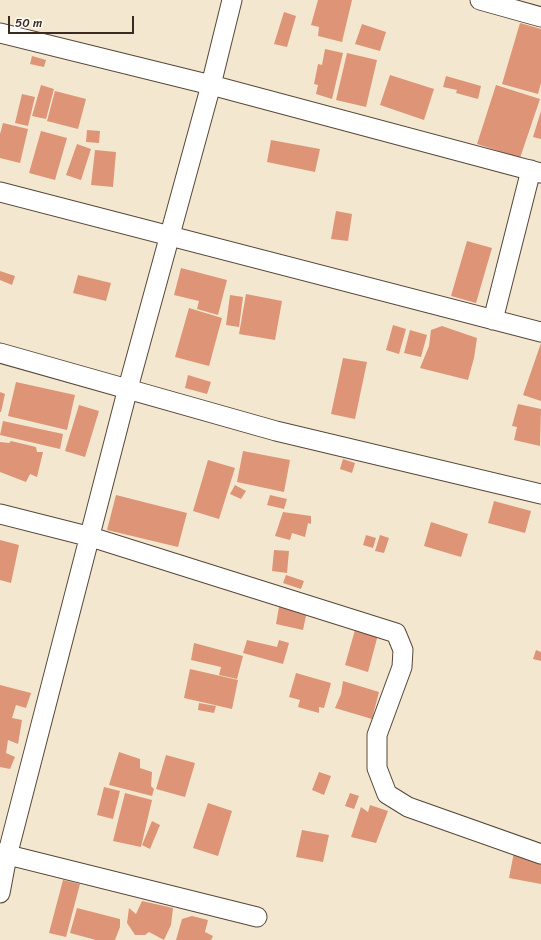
<!DOCTYPE html>
<html>
<head>
<meta charset="utf-8">
<style>
	body { margin:0 }
	#map { position:relative; width:541px; height:940px; overflow:hidden; background:#f3e8cf; font-family:Sriracha,sans-serif }
	canvas { display:block }
	.scale { position:absolute; left:8px; top:16px; width:126px; height:18px; box-sizing:border-box; border:2px solid #3b2a1e; border-top:0; padding-left:5px; font-size:12px; line-height:14px; white-space:nowrap; color:#3b2a1e; -webkit-text-stroke:3px #fdfcf7; paint-order:stroke }
</style>
</head>
<body>
<div id="map">
<canvas width="541" height="940"></canvas>
<div class="scale">50 m</div>
</div>
<script>
const context = document.querySelector('canvas').getContext('2d');
context.lineJoin = 'round';
function fill(path, color) { context.fillStyle = color; context.fill(path, 'evenodd'); }
const shape = rows => new Path2D(rows.map(r => 'M' + r).join(''));
function strokePath(path, color, width, dash) { context.strokeStyle = color; context.lineWidth = width; context.lineCap = dash ? 'butt' : 'round'; context.setLineDash(dash || []); context.stroke(path); }
fill(shape([
	[318,0,352,0,342,42,318,36,319,27,311,25],
	[284,12,296,16,287,47,274,44],
	[520,23,541,29,541,83,538,94,502,84],
	[362,24,386,32,380,51,355,44],
	[325,49,343,53,332,99,316,94,318,85,314,84,318,64,322,65],
	[347,53,377,60,366,107,336,100],
	[32,56,46,60,44,67,30,64],
	[390,75,434,89,424,120,380,105],
	[446,76,481,86,478,99,456,93,457,90,443,87],
	[41,85,54,89,46,119,32,116],
	[496,85,540,99,520,158,477,144],
	[55,91,86,99,78,129,47,121],
	[22,94,35,97,28,126,15,123],
	[541,111,541,139,533,137],
	[3,123,28,129,20,163,0,158,0,134],
	[87,130,100,131,99,143,86,142],
	[41,131,67,138,55,180,29,173],
	[271,140,320,149,315,172,267,162],
	[77,144,91,149,81,180,66,175],
	[95,150,116,152,113,187,91,185],
	[336,211,352,214,348,241,331,239],
	[467,241,492,248,476,303,451,296],
	[181,268,227,280,218,315,197,309,199,301,174,295],
	[0,271,15,276,12,285,0,280],
	[78,275,111,283,106,301,73,293],
	[246,294,282,301,275,340,239,334],
	[230,295,243,297,239,327,226,325],
	[189,308,222,318,209,366,175,357],
	[393,325,406,329,399,354,386,350],
	[442,326,477,338,474,358,468,380,420,368,429,346,431,330],
	[410,330,427,335,421,357,404,353],
	[541,343,541,401,523,395],
	[343,358,367,362,355,419,331,414],
	[188,375,211,382,207,394,185,388],
	[16,382,75,395,67,430,8,416],
	[0,392,5,394,1,412,0,412],
	[518,404,541,409,540,446,514,440,517,427,512,426],
	[79,405,99,411,85,457,65,451],
	[3,421,63,434,60,449,0,435],
	[11,441,36,447,37,452,43,452,37,477,30,474,26,482,0,472,0,442,9,443],
	[243,451,290,460,284,492,237,482],
	[343,459,355,463,352,473,340,469],
	[208,460,235,468,219,519,193,511],
	[235,485,246,491,241,499,230,494],
	[116,495,187,513,178,547,107,530],
	[270,495,287,499,284,509,267,505],
	[494,501,531,511,525,533,488,523],
	[283,512,311,516,311,524,308,523,305,537,292,533,290,540,275,536],
	[431,522,468,534,461,557,424,546],
	[366,535,376,538,373,548,363,545],
	[380,535,389,538,384,553,375,551],
	[0,540,19,545,11,583,0,580],
	[274,550,289,551,287,573,272,571],
	[286,575,304,581,301,589,283,583],
	[280,601,308,606,303,630,276,624],
	[355,630,379,631,368,672,345,665],
	[247,640,277,647,279,640,289,643,283,664,243,653],
	[194,643,243,656,237,679,219,675,221,667,191,660],
	[536,650,541,652,541,661,533,659],
	[190,669,238,680,232,709,184,698],
	[296,673,331,683,324,708,319,707,319,713,298,707,300,700,289,697],
	[343,681,379,692,372,719,335,708,341,694],
	[0,685,31,693,26,708,16,705,12,718,22,720,18,744,8,740,6,753,15,757,10,769,0,767],
	[199,703,216,706,214,713,198,710],
	[119,752,140,759,140,768,152,772,151,786,154,789,152,796,109,785],
	[166,755,195,763,185,797,156,789],
	[319,772,331,776,324,795,312,790],
	[104,787,120,791,113,819,97,815],
	[125,793,152,800,141,847,113,841],
	[350,793,359,796,354,809,345,806],
	[208,803,232,811,218,856,193,848],
	[370,805,388,811,376,843,351,837,361,807,368,812],
	[152,821,160,825,150,849,142,845],
	[302,830,329,835,323,862,296,857],
	[514,852,541,862,541,884,509,878],
	[63,880,80,884,66,937,49,933],
	[142,901,173,908,171,925,164,940,149,932,145,935,135,935,127,923,129,908,136,914],
	[77,908,120,919,120,927,115,940,96,940,70,933],
	[192,916,208,920,205,932,213,936,211,940,176,940,182,919]
]), '#de9477');
const minor = shape([
	[480,0,541,17],
	[0,33,211,85,541,173],
	[0,192,541,332],
	[493,320,531,170],
	[0,353,276,431,541,494],
	[0,514,91,537,396,633,403,650,402,667,377,735,377,768,387,794,408,807,541,854],
	[0,853,257,917],
	[0,893,7,856,128,388,211,85,232,0]
]);
strokePath(minor, '#574639', 21);
strokePath(minor, '#fff', 19);
</script>
</body>
</html>
